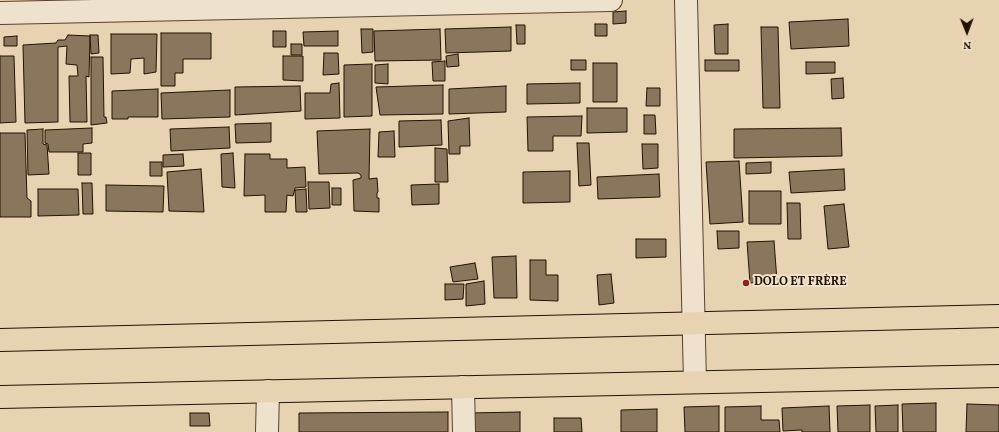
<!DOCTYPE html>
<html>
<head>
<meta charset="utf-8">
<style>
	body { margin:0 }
	#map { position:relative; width:999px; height:432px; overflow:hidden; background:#e7d2b2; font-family:Vollkorn,serif }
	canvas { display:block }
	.north { position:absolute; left:947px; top:12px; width:40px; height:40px; -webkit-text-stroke:3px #efe2cd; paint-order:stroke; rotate:179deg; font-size:11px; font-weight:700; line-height:16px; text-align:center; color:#241201 }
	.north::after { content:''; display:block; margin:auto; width:14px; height:18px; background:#241201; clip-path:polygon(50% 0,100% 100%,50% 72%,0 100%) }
</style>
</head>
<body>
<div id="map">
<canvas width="999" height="432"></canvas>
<div class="north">N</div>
</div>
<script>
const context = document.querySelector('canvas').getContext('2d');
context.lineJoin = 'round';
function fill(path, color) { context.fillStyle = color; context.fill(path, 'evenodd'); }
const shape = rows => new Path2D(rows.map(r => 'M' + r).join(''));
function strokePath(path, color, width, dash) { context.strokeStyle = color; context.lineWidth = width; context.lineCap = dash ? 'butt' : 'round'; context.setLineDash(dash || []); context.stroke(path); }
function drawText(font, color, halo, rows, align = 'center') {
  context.font = font + ' Vollkorn,serif'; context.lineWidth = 4; context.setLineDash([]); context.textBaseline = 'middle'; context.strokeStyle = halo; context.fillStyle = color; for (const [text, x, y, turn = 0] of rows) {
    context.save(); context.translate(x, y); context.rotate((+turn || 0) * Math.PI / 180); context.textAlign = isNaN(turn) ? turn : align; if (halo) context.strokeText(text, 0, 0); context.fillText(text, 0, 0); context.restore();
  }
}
const building = shape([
	[626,11,626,23,613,24,613,12,626,11],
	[848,19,849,46,791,49,789,22,848,19],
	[595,24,607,24,607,36,595,36,595,24],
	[728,24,728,54,715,54,714,25,728,24],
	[516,25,525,25,525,44,517,44,516,25],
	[511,27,511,51,446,53,445,29,511,27],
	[761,27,778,27,780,108,763,108,761,27],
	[361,29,373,29,373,52,362,53,361,29],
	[440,29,441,60,375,61,374,31,440,29],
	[273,31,286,31,286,47,273,47,273,31],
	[338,31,338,46,304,46,303,32,338,31],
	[161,33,211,33,211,59,183,59,183,73,175,73,175,86,161,86,161,33],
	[111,34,157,34,156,72,144,74,144,58,131,59,130,73,111,74,111,34],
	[68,35,90,36,89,77,86,76,87,122,70,122,69,76,78,76,77,65,66,64,67,46,58,47,58,122,25,123,23,45,56,43,58,40,65,40,68,35],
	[90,35,98,35,99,53,91,54,90,35],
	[17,36,17,46,4,46,4,37,17,36],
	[291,44,302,44,302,55,291,55,291,44],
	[324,53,338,53,339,74,323,75,324,53],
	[458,54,459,66,447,67,446,56,458,54],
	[0,56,14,56,16,122,0,123,0,56],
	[283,56,303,56,303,81,283,80,283,56],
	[91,57,103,57,104,117,106,117,107,123,91,125,91,57],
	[571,60,586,60,586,70,571,70,571,60],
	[705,60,739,60,739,71,705,71,705,60],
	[445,61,445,81,433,81,432,62,445,61],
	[806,62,835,62,835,73,806,74,806,62],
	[593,63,617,63,617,102,593,102,593,63],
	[372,64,372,116,344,117,344,65,372,64],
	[388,64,388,84,375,83,375,65,388,64],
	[843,78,844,98,832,99,831,79,843,78],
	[339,83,340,118,305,119,305,93,330,93,331,84,339,83],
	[580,83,580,103,527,104,527,84,580,83],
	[443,85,443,114,380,115,376,87,443,85],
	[300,86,301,111,235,115,235,87,300,86],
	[506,86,506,112,449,114,449,89,506,86],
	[647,88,660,88,660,106,646,106,647,88],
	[158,89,158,117,128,117,128,119,112,119,112,91,158,89],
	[230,90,230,117,162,119,161,93,230,90],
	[587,108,627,108,627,132,587,133,587,108],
	[644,115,655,115,656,134,644,134,644,115],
	[582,116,581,136,553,136,553,151,528,151,527,117,582,116],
	[469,118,470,146,460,146,460,154,449,154,448,121,469,118],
	[441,120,442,145,399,147,399,121,441,120],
	[271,123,271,142,236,143,235,124,271,123],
	[229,127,230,148,171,151,170,129,229,127],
	[92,128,92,143,83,144,83,152,49,152,48,144,45,143,45,130,92,128],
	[841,128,842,156,734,158,734,129,841,128],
	[43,129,43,144,47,145,49,174,28,175,27,130,43,129],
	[370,129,369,179,377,178,378,192,377,193,377,198,379,198,379,212,354,211,353,180,361,178,361,175,358,173,319,174,317,131,370,129],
	[394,131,395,157,378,157,379,132,394,131],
	[0,133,25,133,27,198,31,201,31,217,0,217,0,133],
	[577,143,589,143,591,185,579,186,577,143],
	[642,144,658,144,658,168,643,169,642,144],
	[435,148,447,149,448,182,435,182,435,148],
	[78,153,91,153,91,175,78,175,78,153],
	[233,153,235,188,222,187,221,154,233,153],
	[183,154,184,166,163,167,163,155,183,154],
	[245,154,270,154,270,159,287,159,287,168,305,167,306,187,295,188,293,196,287,195,286,212,265,212,265,195,244,196,245,154],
	[739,161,743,222,710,224,706,162,739,161],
	[150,162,162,162,162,176,150,176,150,162],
	[771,162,771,173,746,174,746,163,771,162],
	[201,169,204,212,169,211,167,172,201,169],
	[844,169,845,190,791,193,789,172,844,169],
	[570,171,570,202,523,203,523,172,570,171],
	[659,174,660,197,598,199,597,177,659,174],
	[308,182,329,182,330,208,309,209,308,182],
	[82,183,92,183,93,214,83,214,82,183],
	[439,184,439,204,412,205,411,185,439,184],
	[106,185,164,186,163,212,106,211,106,185],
	[332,188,341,188,341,205,332,205,332,188],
	[38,189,78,189,79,215,38,216,38,189],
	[306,189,307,212,296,212,295,190,306,189],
	[749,191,781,191,781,224,749,224,749,191],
	[787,203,800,203,801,239,788,239,787,203],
	[844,204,849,247,828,249,824,206,844,204],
	[717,231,739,231,739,248,718,249,717,231],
	[636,239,666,239,666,257,636,258,636,239],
	[774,241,777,281,750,283,747,242,774,241],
	[516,256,517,298,494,298,492,257,516,256],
	[530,260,546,260,546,275,558,275,558,301,530,300,530,260],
	[475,263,478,279,453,282,450,267,475,263],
	[611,274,614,303,599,305,597,275,611,274],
	[484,281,485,304,466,306,466,284,484,281],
	[445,284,464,284,463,299,445,300,445,284],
	[936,403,936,432,903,432,902,404,936,403],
	[967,404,999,405,999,432,966,432,967,404],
	[870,405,870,432,838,432,837,406,870,405],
	[898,405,898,432,876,432,875,406,898,405],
	[719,406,719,432,685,432,684,407,719,406],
	[761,406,761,420,779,420,780,432,725,432,725,407,761,406],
	[829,406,830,432,802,432,802,430,783,431,782,408,829,406],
	[657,409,657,432,621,432,621,410,657,409],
	[448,412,448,432,299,432,299,413,448,412],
	[520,412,520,432,469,432,469,413,520,412],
	[190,413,209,413,210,426,190,426,190,413],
	[554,418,581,418,582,432,554,432,554,418]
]);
fill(building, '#89765d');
strokePath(building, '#241201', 1);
const minor = shape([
	[686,0,695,382],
	[0,13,611,0],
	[463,387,464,432],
	[267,432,268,391]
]);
const major = shape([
	[0,340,999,316],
	[0,397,999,376]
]);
strokePath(minor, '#55422d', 24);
strokePath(major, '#241201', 24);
strokePath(minor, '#efe2cd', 22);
strokePath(major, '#e7d2b2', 22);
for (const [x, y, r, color] of [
	[746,283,4,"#8f2418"]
]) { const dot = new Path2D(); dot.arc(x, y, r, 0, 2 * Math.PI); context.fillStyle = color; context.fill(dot); strokePath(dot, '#efe2cd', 1.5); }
drawText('bold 12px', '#241201', '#efe2cd', [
	["DOLO ET FRÈRE",754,283]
], 'left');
</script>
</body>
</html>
